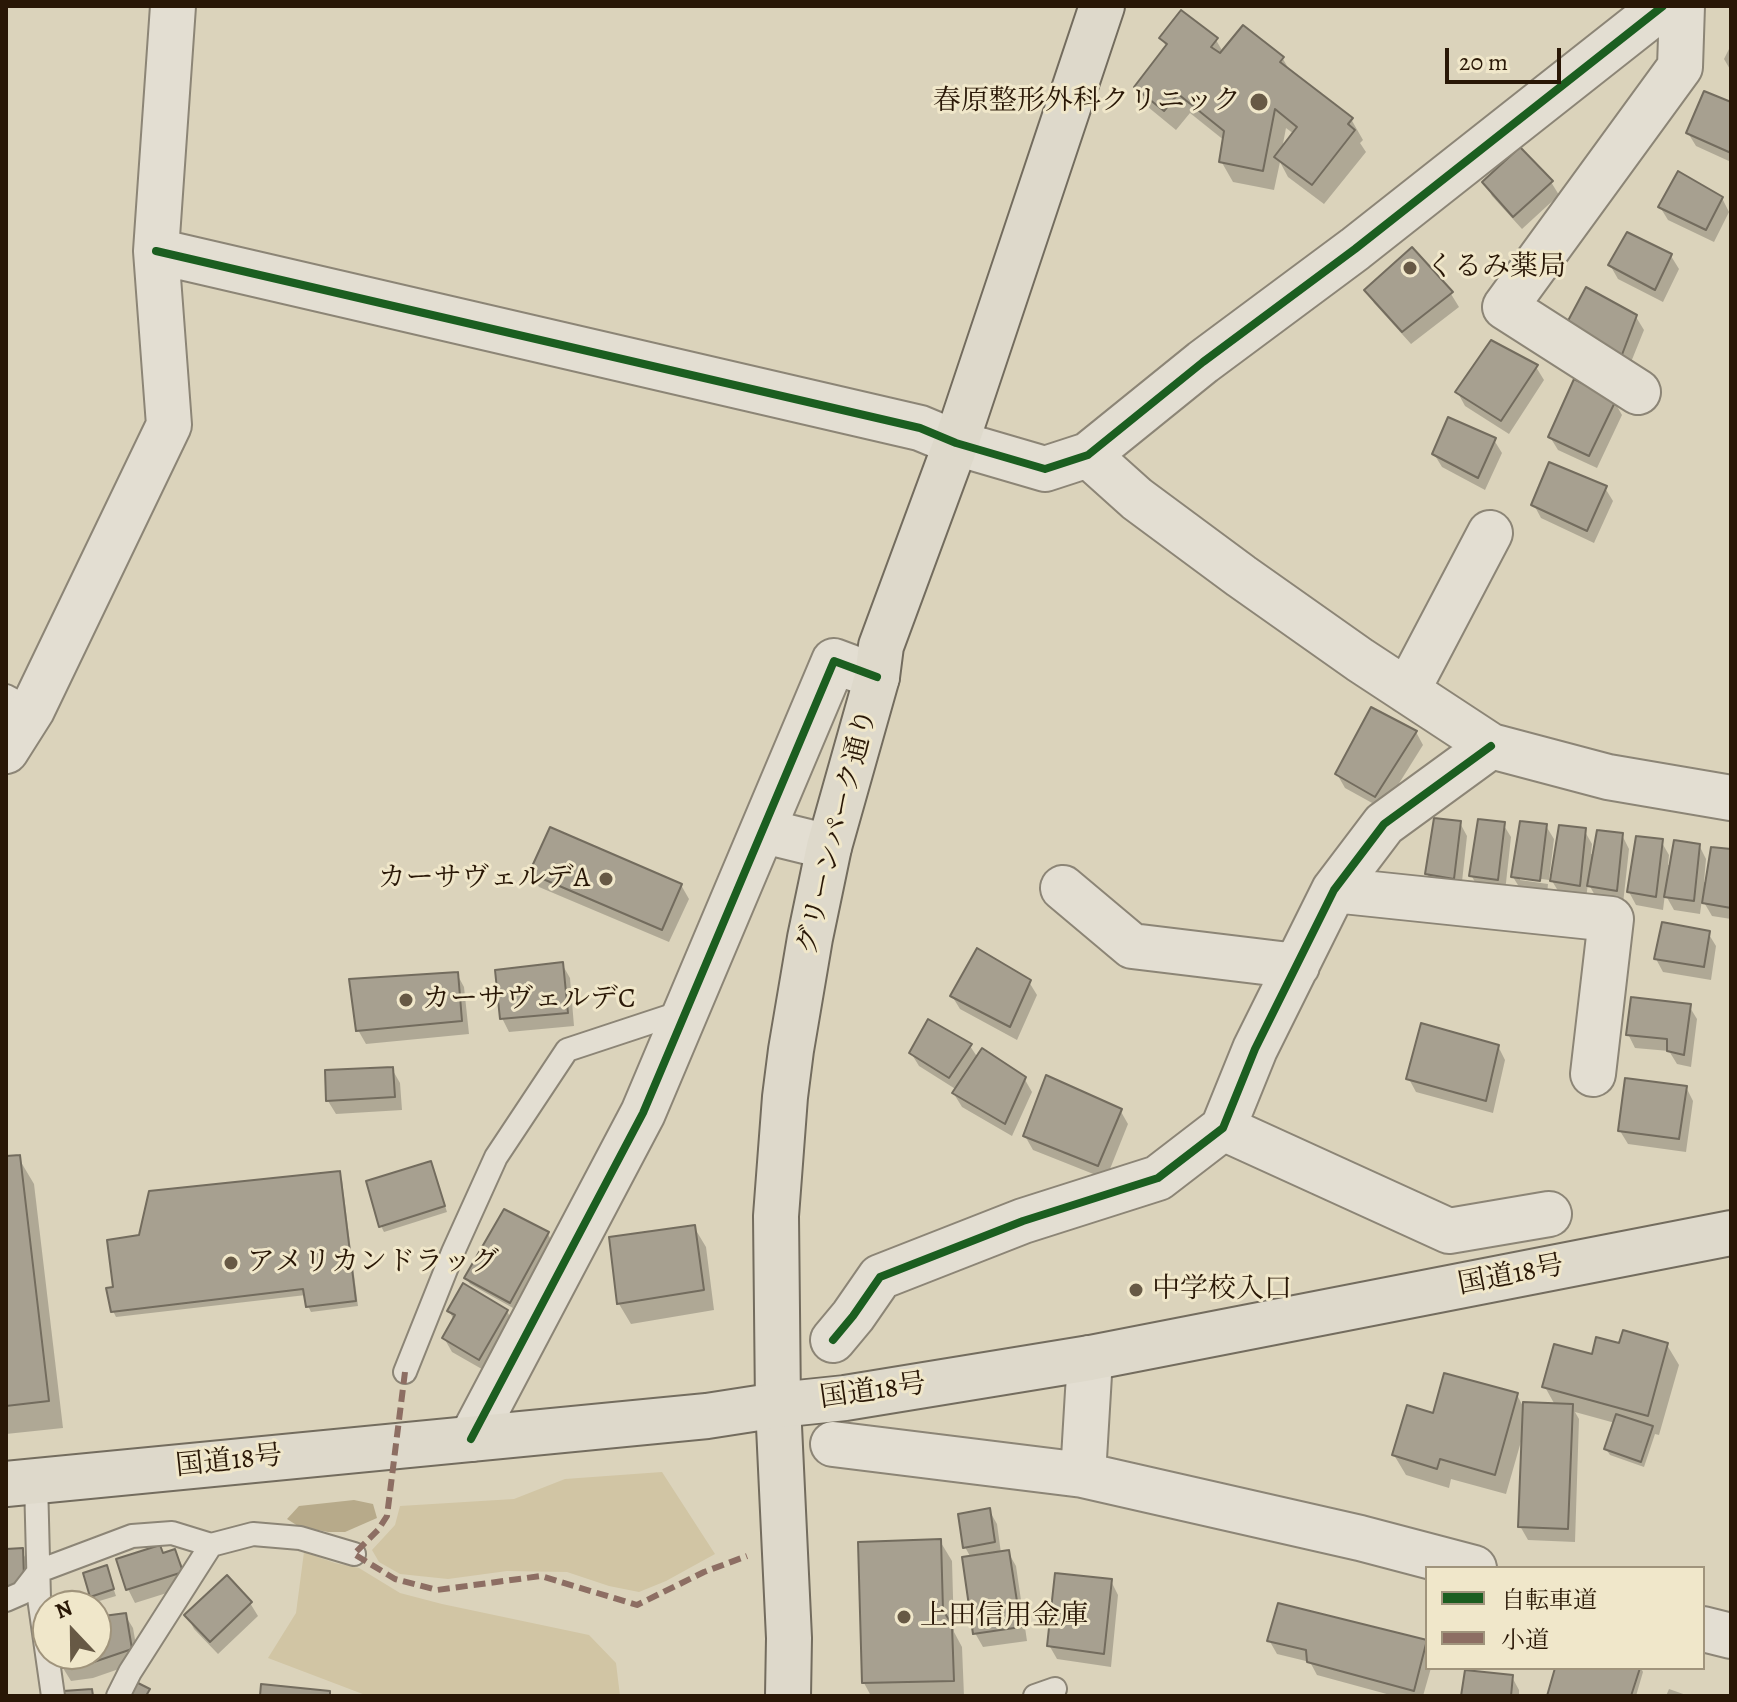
<!DOCTYPE html>
<html>
<head>
<meta charset="utf-8">
<style>
	body { margin:0 }
	#map { position:relative; width:1737px; height:1702px; overflow:hidden; background:#dbd3bb; font-family:Alegreya,"Noto Serif JP",serif }
	canvas { display:block }
	.frame { position:absolute; inset:0; border:8px solid #291706; pointer-events:none }
	.legend { position:absolute; left:1425px; top:1566px; width:280px; height:104px; box-sizing:border-box; background:#f0e7ca; border:2px solid #a0947c; margin:0; padding:10px 14px; list-style:none; font-size:24px; color:#291706 }
	.legend li { display:flex; align-items:center; gap:16px; height:40px }
	.legend b { width:40px; border:2px solid #a0947c }
	.north { position:absolute; left:32px; top:1590px; width:80px; height:80px; box-sizing:border-box; background:#f0e7ca; border:2px solid #a0947c; border-radius:50%; rotate:338deg; font-size:22px; font-weight:700; line-height:32px; text-align:center; color:#291706 }
	.north::after { content:''; display:block; margin:auto; width:28px; height:36px; background:#675945; clip-path:polygon(50% 0,100% 100%,50% 72%,0 100%) }
	.scale { position:absolute; left:1445px; top:48px; width:116px; height:36px; box-sizing:border-box; border:4px solid #291706; border-top:0; padding-left:10px; font-size:24px; line-height:28px; white-space:nowrap; color:#291706; -webkit-text-stroke:6px #f0e7ca; paint-order:stroke }
</style>
</head>
<body>
<div id="map">
<canvas width="1737" height="1702"></canvas>
<div class="frame"></div>
<ul class="legend">
<li><b style="height:10px;background:#1b5e20"></b>自転車道</li>
<li><b style="height:10px;background:#8d6e63"></b>小道</li>
</ul>
<div class="north">N</div>
<div class="scale">20 m</div>
</div>
<script>
const context = document.querySelector('canvas').getContext('2d');
context.lineJoin = 'round';
function fill(path, color) { context.fillStyle = color; context.fill(path, 'evenodd'); }
const shape = rows => new Path2D(rows.map(r => 'M' + r).join(''));
function strokePath(path, color, width, dash) { context.strokeStyle = color; context.lineWidth = width; context.lineCap = dash ? 'butt' : 'round'; context.setLineDash(dash || []); context.stroke(path); }
function drawText(font, color, halo, rows, align = 'center') {
  context.font = font + ' Alegreya,"Noto Serif JP",serif'; context.lineWidth = 6; context.setLineDash([]); context.textBaseline = 'middle'; context.strokeStyle = halo; context.fillStyle = color; for (const [text, x, y, turn = 0] of rows) {
    context.save(); context.translate(x, y); context.rotate((+turn || 0) * Math.PI / 180); context.textAlign = isNaN(turn) ? turn : align; if (halo) context.strokeText(text, 0, 0); context.fillText(text, 0, 0); context.restore();
  }
}
fill(shape([
	[662,1472,715,1554,666,1581,639,1592,609,1586,567,1572,507,1571,448,1579,400,1574,379,1562,372,1550,395,1525,400,1506,514,1499,565,1479],
	[304,1552,335,1563,359,1568,400,1593,442,1604,589,1635,616,1663,620,1696,368,1696,268,1658,296,1613]
]), '#d1c5a4');
fill(shape([
	[354,1500,373,1504,377,1518,345,1532,328,1532,298,1526,287,1519,299,1506]
]), '#b7aa8a');
fill(shape([
	[1243,28,1283,59,1290,71,1351,119,1363,140,1360,143,1366,152,1324,204,1288,177,1280,162,1274,190,1233,182,1221,161,1225,141,1190,113,1176,130,1148,107,1136,87,1167,48,1161,38,1216,40,1223,52],
	[1286,128,1294,134,1282,149],
	[1731,45,1731,71,1724,59],
	[1731,105,1731,162,1696,146,1688,133],
	[1485,182,1551,182,1559,195,1522,229,1492,196],
	[1722,198,1729,212,1714,242,1668,220,1660,207],
	[1671,256,1679,269,1663,302,1618,279,1610,265],
	[1587,289,1636,317,1644,330,1627,372],
	[1367,290,1451,294,1459,307,1411,344,1374,303],
	[1536,367,1544,380,1509,434,1465,406,1458,393],
	[1614,401,1622,415,1597,468,1558,450,1550,437],
	[1494,440,1502,453,1485,490,1442,467,1434,454],
	[1605,488,1613,501,1594,543,1541,518,1534,505],
	[1416,732,1423,745,1383,809,1345,788,1337,774],
	[1460,823,1467,836,1461,891,1435,887,1427,874],
	[1503,824,1511,837,1505,892,1479,889,1471,875],
	[1546,826,1554,839,1549,880,1520,876,1520,880,1548,884,1547,894,1521,890,1513,877],
	[1584,830,1592,844,1591,854,1595,854,1622,835,1629,849,1623,904,1597,899,1588,883,1586,899,1560,894,1552,881],
	[1661,841,1669,855,1668,865,1671,865,1699,845,1706,859,1704,882,1707,882,1731,851,1731,919,1712,916,1702,899,1700,914,1674,910,1665,894,1663,910,1636,905,1629,892],
	[531,873,681,885,689,899,669,942,539,887],
	[1708,933,1716,946,1711,980,1663,972,1656,959],
	[562,964,570,978,574,1026,509,1032,502,1018],
	[457,974,464,987,469,1034,366,1044,358,1030],
	[1029,982,1037,995,1017,1040,960,1009,952,996],
	[1689,1006,1697,1019,1691,1067,1677,1064,1669,1051,1635,1048,1628,1034],
	[970,1046,978,1058,1024,1078,1032,1092,1012,1136,962,1107,954,1094,957,1090,919,1066,911,1053],
	[1498,1046,1505,1060,1493,1113,1416,1092,1409,1079],
	[392,1069,400,1083,402,1110,336,1114,328,1101],
	[1686,1087,1693,1101,1686,1152,1628,1144,1620,1131],
	[1120,1110,1128,1124,1106,1179,1033,1150,1025,1136],
	[18,1157,34,1184,63,1428,6,1434,6,1158],
	[433,1169,447,1212,384,1232,381,1226],
	[339,1174,342,1180,358,1306,311,1312,308,1306,306,1295,116,1317,113,1311,115,1288,141,1237],
	[694,1227,706,1247,714,1310,631,1324,619,1304,611,1239],
	[548,1234,551,1240,513,1308,470,1284,466,1278],
	[449,1311,507,1311,514,1325,487,1372,452,1352,444,1338,454,1320],
	[1620,1345,1667,1345,1679,1365,1659,1435,1655,1434,1644,1467,1610,1455,1606,1449,1615,1423,1575,1412,1579,1419,1575,1542,1528,1540,1520,1526,1522,1438,1506,1494,1451,1479,1449,1488,1406,1475,1394,1455,1434,1415,1517,1395,1525,1410,1555,1405,1545,1387,1593,1356],
	[989,1510,997,1524,1001,1553,1008,1552,1016,1566,1027,1641,983,1647,975,1633,971,1558,965,1547],
	[940,1541,952,1561,954,1632,962,1647,964,1696,871,1696,864,1683],
	[21,1550,29,1564,31,1592,6,1551],
	[175,1551,182,1565,189,1586,135,1603,128,1589,118,1560,164,1555],
	[106,1567,116,1596,96,1602,85,1574],
	[1111,1581,1118,1595,1111,1667,1057,1659,1049,1645],
	[250,1603,258,1616,218,1654,194,1629,187,1615],
	[125,1615,133,1628,139,1662,93,1678,71,1681,63,1668,62,1654,96,1654,96,1619],
	[1269,1640,1426,1642,1427,1668,1431,1668,1423,1696,1394,1696,1317,1675,1310,1662,1277,1654],
	[1558,1668,1641,1668,1643,1672,1636,1696,1550,1696],
	[1512,1677,1519,1690,1519,1696,1463,1696],
	[1669,1689,1689,1696,1666,1696]
]), '#0003');
const building = shape([
	[1181,10,1218,38,1211,47,1220,53,1243,25,1284,57,1280,62,1353,118,1348,124,1355,130,1312,185,1274,157,1297,127,1275,109,1263,171,1219,162,1224,131,1178,94,1164,111,1134,87,1167,44,1159,38,1181,10],
	[1704,91,1731,102,1731,153,1686,133,1704,91],
	[1520,147,1553,181,1513,217,1482,182,1520,147],
	[1678,171,1723,197,1706,230,1658,207,1678,171],
	[1627,232,1672,254,1655,290,1608,265,1627,232],
	[1412,247,1453,292,1402,332,1364,290,1412,247],
	[1586,287,1637,315,1620,360,1562,332,1586,287],
	[1491,340,1538,365,1501,421,1455,392,1491,340],
	[1574,379,1616,400,1589,456,1548,437,1574,379],
	[1448,417,1496,438,1478,478,1432,454,1448,417],
	[1549,462,1607,486,1587,531,1531,505,1549,462],
	[1371,707,1417,731,1375,797,1335,774,1371,707],
	[1434,818,1461,821,1454,879,1425,874,1434,818],
	[1478,819,1505,822,1498,880,1469,876,1478,819],
	[1520,821,1547,824,1540,881,1511,877,1520,821],
	[1559,825,1586,828,1580,886,1550,881,1559,825],
	[550,827,682,884,662,930,529,873,550,827],
	[1597,830,1623,833,1617,891,1587,886,1597,830],
	[1636,836,1663,839,1656,897,1627,892,1636,836],
	[1674,840,1700,844,1694,901,1664,897,1674,840],
	[1711,847,1731,849,1731,908,1702,903,1711,847],
	[1662,922,1710,931,1704,967,1654,959,1662,922],
	[977,948,1031,980,1010,1027,950,996,977,948],
	[563,962,568,1013,500,1019,495,970,563,962],
	[458,972,462,1021,356,1031,349,979,458,972],
	[1631,997,1691,1004,1684,1055,1667,1051,1667,1039,1626,1035,1631,997],
	[928,1019,972,1044,949,1078,909,1053,928,1019],
	[1421,1023,1499,1045,1486,1101,1406,1079,1421,1023],
	[982,1048,1026,1077,1005,1124,952,1093,982,1048],
	[393,1067,395,1097,326,1101,325,1070,393,1067],
	[1046,1075,1122,1109,1098,1166,1023,1136,1046,1075],
	[1625,1078,1687,1086,1679,1139,1618,1131,1625,1078],
	[20,1155,49,1401,6,1406,6,1156,20,1155],
	[431,1161,445,1206,379,1227,366,1181,431,1161],
	[340,1171,356,1301,306,1307,303,1289,111,1312,106,1288,113,1287,107,1240,139,1235,149,1191,340,1171],
	[504,1209,549,1232,510,1303,464,1278,504,1209],
	[695,1225,704,1290,617,1304,609,1237,695,1225],
	[463,1283,508,1310,479,1360,442,1338,455,1315,447,1311,463,1283],
	[1623,1330,1668,1343,1648,1416,1542,1387,1554,1344,1592,1354,1596,1337,1619,1343,1623,1330],
	[1444,1373,1518,1393,1495,1475,1440,1459,1437,1469,1392,1455,1407,1405,1433,1413,1444,1373],
	[1523,1402,1573,1404,1568,1529,1518,1527,1523,1402],
	[1616,1414,1653,1426,1641,1462,1604,1449,1616,1414],
	[990,1508,995,1542,963,1548,958,1514,990,1508],
	[941,1539,943,1610,952,1625,954,1681,862,1683,858,1542,941,1539],
	[160,1545,163,1553,175,1549,183,1572,126,1590,116,1559,160,1545],
	[23,1548,24,1578,6,1591,6,1549,23,1548],
	[1009,1550,1021,1627,973,1634,962,1557,1009,1550],
	[107,1565,114,1589,90,1597,83,1573,107,1565],
	[1055,1573,1112,1579,1104,1654,1047,1646,1055,1573],
	[227,1575,252,1602,210,1642,184,1615,227,1575],
	[1278,1603,1427,1640,1414,1691,1307,1662,1306,1650,1267,1641,1278,1603],
	[126,1613,132,1649,85,1665,61,1668,60,1654,96,1654,96,1617,126,1613],
	[1555,1668,1640,1668,1631,1696,1547,1696,1555,1668],
	[1465,1670,1513,1675,1511,1696,1461,1696,1465,1670],
	[136,1682,150,1689,146,1696,129,1696,136,1682],
	[261,1684,330,1691,330,1696,260,1696,261,1684],
	[92,1689,93,1696,64,1696,63,1691,92,1689]
]);
fill(building, '#a7a090');
strokePath(building, '#736c5e', 2);
const lane = shape([
	[6,696,32,710],
	[405,1372,453,1252,496,1157,567,1050,685,1011],
	[36,1481,39,1598,53,1696],
	[6,1600,22,1593,39,1571,132,1536,172,1533,211,1545,253,1534,300,1538,354,1554],
	[118,1696,130,1672,211,1545],
	[1035,1696,1055,1689]
]);
const street = shape([
	[156,251,920,428,956,443,1045,469,1088,455,1203,362,1355,249,1663,6],
	[1638,392,1505,307,1680,67,1682,6],
	[1088,455,1137,499,1241,576,1360,660,1491,746,1608,777,1731,798],
	[1407,691,1490,533],
	[6,751,32,710,169,425,156,251,173,6],
	[764,831,829,847],
	[1063,888,1132,946,1297,966],
	[1334,890,1611,919,1593,1074],
	[1223,1128,1449,1231,1549,1214],
	[833,1340,853,1316,880,1277,1023,1221,1158,1178,1223,1128,1255,1049,1334,890,1384,824,1491,746],
	[471,1439,643,1113,834,661,877,677],
	[833,1444,1083,1475,1360,1538,1474,1568],
	[1083,1475,1090,1358],
	[1703,1629,1731,1636]
]);
const primary = shape([
	[788,1696,789,1638,778,1405,776,1216,785,1097,791,1050,810,938,829,847,877,677,881,646,956,443,1102,6]
]);
const highway = shape([
	[6,1484,707,1416,778,1405,845,1398,1090,1358,1731,1233]
]);
strokePath(lane, '#8c8576', 26);
strokePath(street, '#8c8576', 48);
strokePath(primary, '#736c5e', 48);
strokePath(highway, '#736c5e', 48);
strokePath(lane, '#e3ded2', 22);
strokePath(street, '#e3ded2', 44);
strokePath(primary, '#ded9cb', 44);
strokePath(highway, '#ded9cb', 44);
strokePath(shape([
	[405,1372,387,1516,378,1530,354,1554,395,1579,437,1590,541,1576,637,1605,704,1572,747,1556]
]), '#8d6e63', 6, [12, 6]);
strokePath(shape([
	[156,251,920,428,956,443,1045,469,1088,455,1203,362,1355,249,1663,6],
	[833,1340,853,1316,880,1277,1023,1221,1158,1178,1223,1128,1255,1049,1334,890,1384,824,1491,746],
	[471,1439,643,1113,834,661,877,677]
]), '#1b5e20', 8);
for (const [x, y, r, color] of [
	[1259,102,10,"#675945"],
	[1410,268,8,"#675945"],
	[606,879,8,"#675945"],
	[406,1000,8,"#675945"],
	[231,1263,8,"#675945"],
	[1136,1290,8,"#675945"],
	[904,1617,8,"#675945"]
]) { const dot = new Path2D(); dot.arc(x, y, r, 0, 2 * Math.PI); context.fillStyle = color; context.fill(dot); strokePath(dot, '#f0e7ca', 3); }
drawText('28px', '#291706', '#f0e7ca', [
	["春原整形外科クリニック",1241,102,"right"],
	["くるみ薬局",1426,268],
	["カーサヴェルデA",590,879,"right"],
	["カーサヴェルデC",422,1000],
	["アメリカンドラッグ",247,1263],
	["中学校入口",1152,1290],
	["上田信用金庫",920,1617]
], 'left');
drawText('28px', '#291706', '#f0e7ca', [
	["グリーンパーク通り",838,832,-76],
	["国道18号",1511,1276,-11],
	["国道18号",873,1392,-8],
	["国道18号",229,1462,-6]
]);
</script>
</body>
</html>
